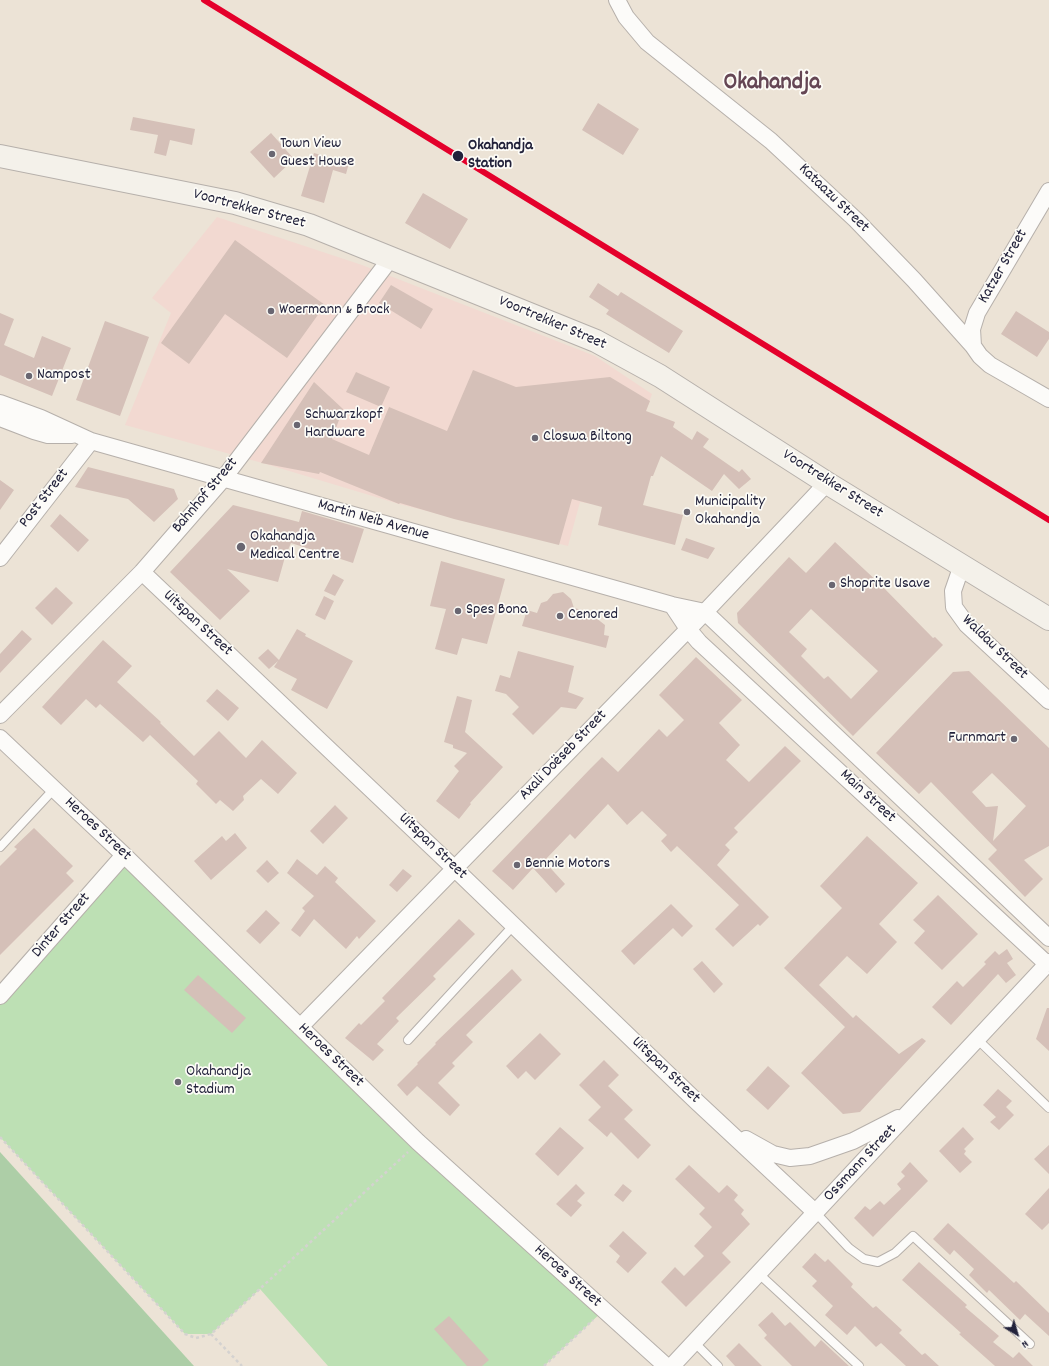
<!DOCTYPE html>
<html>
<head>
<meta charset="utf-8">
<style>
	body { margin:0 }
	#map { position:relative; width:1049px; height:1366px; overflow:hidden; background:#ece3d6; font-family:Dekko,sans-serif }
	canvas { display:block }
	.north { position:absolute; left:997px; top:1314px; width:40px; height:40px; -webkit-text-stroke:3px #fdfcf7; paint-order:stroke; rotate:142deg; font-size:11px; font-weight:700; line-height:16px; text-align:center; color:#22223b }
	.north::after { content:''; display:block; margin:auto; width:14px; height:18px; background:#22223b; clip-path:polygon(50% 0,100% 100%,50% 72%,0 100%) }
</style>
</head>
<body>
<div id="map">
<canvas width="1049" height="1366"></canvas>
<div class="north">N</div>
</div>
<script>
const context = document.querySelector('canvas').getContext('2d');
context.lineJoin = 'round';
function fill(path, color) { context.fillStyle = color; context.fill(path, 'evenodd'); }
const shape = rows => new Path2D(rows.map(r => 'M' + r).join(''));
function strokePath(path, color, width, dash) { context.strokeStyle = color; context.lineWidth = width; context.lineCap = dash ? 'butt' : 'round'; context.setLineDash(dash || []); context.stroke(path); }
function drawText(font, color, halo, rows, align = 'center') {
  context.font = font + ' Dekko,sans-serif'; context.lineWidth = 3.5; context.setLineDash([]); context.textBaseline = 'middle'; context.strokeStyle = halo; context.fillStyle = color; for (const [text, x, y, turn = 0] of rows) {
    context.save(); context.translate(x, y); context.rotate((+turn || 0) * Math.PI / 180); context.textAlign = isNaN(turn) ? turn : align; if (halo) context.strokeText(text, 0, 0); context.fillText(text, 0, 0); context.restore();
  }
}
fill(shape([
	[217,217,362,265,595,356,652,394,618,493,598,488,592,504,580,502,568,546,399,504,266,464,125,425,171,313,152,298]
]), '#f2d9d1');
fill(shape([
	[124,855,604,1310,544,1366,328,1366,260,1289,211,1334,185,1334,0,1137,0,996]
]), '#bde0b4');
fill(shape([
	[0,1152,194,1366,0,1366]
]), '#adcea7');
fill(shape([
	[598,103,639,129,623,155,582,130],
	[133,117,195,129,192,145,170,140,166,156,154,153,158,135,130,130],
	[271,133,294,159,274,178,250,152],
	[314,153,349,163,346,174,333,170,324,203,301,196],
	[423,193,468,219,450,249,405,223],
	[235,240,325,305,287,358,225,314,189,364,161,343],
	[598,283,618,296,621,292,683,331,669,353,606,314,609,310,589,297],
	[391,285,433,309,421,329,379,303],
	[1016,311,1049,332,1049,339,1037,357,1001,334],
	[0,313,14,319,4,345,34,358,42,336,71,348,52,396,0,375],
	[105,321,149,337,120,416,76,400],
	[473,370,516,387,610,377,650,401,646,411,675,422,673,427,692,440,697,431,709,439,703,447,739,472,742,469,751,479,739,489,724,474,712,491,661,456,653,476,651,476,643,505,683,515,675,545,598,525,602,507,572,499,559,545,454,519,400,503,399,504,320,472,319,474,261,463,314,382,343,409,332,439,369,455,389,407,447,431],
	[356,372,390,387,381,407,346,392],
	[88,467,174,489,178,499,154,522,128,499,75,487],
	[0,480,14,490,0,510],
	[233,505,299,522,302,511,364,529,353,563,291,543,285,557,278,582,227,569,250,591,220,620,170,572],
	[60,514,89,540,78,552,50,526],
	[686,538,715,548,708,559,681,550],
	[835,542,881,585,933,638,935,637,943,645,853,736,738,623,737,613,789,557,806,573],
	[811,609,878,671,851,699,828,676,824,679,801,656,807,649,789,632],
	[441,561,505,579,487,644,462,638,457,655,435,649,446,609,430,606],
	[333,574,344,580,335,596,324,591],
	[56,587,73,603,52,625,35,608],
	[563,592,571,599,574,608,587,611,605,625,604,635,609,636,606,648,522,626,527,610,537,613,541,603,547,601,553,594],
	[324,596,334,601,325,620,315,615],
	[297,629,306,634,305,636,353,661,327,709,291,690,297,679,274,667,278,661,269,669,258,658,268,649,279,660],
	[22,630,32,639,0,673,0,654],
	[103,640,132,666,117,682,161,722,160,723,194,756,219,731,246,758,262,740,297,773,278,794,261,779,243,796,244,800,233,811,220,800,216,804,196,784,198,781,150,735,143,742,100,704,96,708,86,699,61,725,42,707],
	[518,651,574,666,568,692,584,698,576,709,561,707,533,735,512,714,519,707,506,694,495,691,500,675,510,678],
	[696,657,742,700,719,723,740,745,726,760,749,782,785,746,801,761,734,828,738,832,725,845,730,850,717,865,769,917,760,926,758,924,733,947,715,929,739,905,677,846,671,852,661,841,667,835,642,811,627,825,608,804,575,839,570,834,544,861,565,884,556,893,533,868,513,890,492,871,591,768,602,757,618,772,659,729,667,737,684,720,659,695],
	[969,671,1049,748,1049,846,1024,860,1043,879,1025,897,988,859,997,850,931,782,919,794,876,753,953,672],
	[992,773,1026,806,993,841,998,806,986,807,972,792],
	[217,689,239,708,228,721,206,701],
	[457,696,472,700,465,732,503,767,470,803,471,804,459,819,436,801,459,771,454,766,467,753,453,748,453,745,444,742],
	[335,805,348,818,323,844,310,831],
	[34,828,73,866,66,873,74,881,0,955,0,866,17,849,14,847],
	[235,833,247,848,211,880,194,861,222,836,226,841],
	[867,836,918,883,879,924,897,942,867,974,847,956,819,985,853,1018,856,1015,899,1054,922,1038,926,1041,860,1112,843,1114,801,1073,845,1027,784,968,842,908,820,886],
	[297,859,317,875,325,866,338,878,335,882,376,921,359,939,357,936,346,949,314,919,300,937,291,930,305,911,302,908,314,896,287,873],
	[267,860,279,873,268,883,256,871],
	[403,869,412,876,397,892,389,885],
	[938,895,978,934,942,970,914,943,925,931,913,920],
	[671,904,693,926,682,937,673,928,634,965,621,951],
	[266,910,280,923,260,944,246,931],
	[459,919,475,934,433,976,436,979,396,1018,399,1021,377,1044,384,1050,373,1061,345,1038,359,1023,361,1025,385,1001,382,998],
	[1007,949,1013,959,1007,963,1016,975,1006,983,998,974,951,1025,932,1007,957,981,963,987,986,964,984,962,995,951,999,955],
	[702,961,723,984,714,993,693,969],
	[512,969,522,980,466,1035,473,1042,452,1063,455,1066,438,1083,460,1105,450,1116,417,1086,407,1096,397,1085,418,1064,417,1063,436,1044,435,1043],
	[198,975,246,1018,232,1033,184,990],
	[1047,1008,1049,1008,1049,1051,1036,1039],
	[540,1033,561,1054,535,1080,526,1071,518,1079,506,1066],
	[604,1060,619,1075,608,1086,633,1110,624,1119,651,1145,638,1159,611,1132,607,1137,588,1120,601,1107,579,1085],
	[768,1066,790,1086,768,1110,746,1090],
	[998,1089,1012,1101,1006,1107,1014,1115,999,1130,990,1122,996,1117,983,1105],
	[560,1127,584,1148,558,1176,535,1154],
	[963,1127,974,1139,964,1149,966,1151,964,1154,972,1162,960,1173,939,1151],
	[1049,1145,1049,1174,1034,1159],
	[910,1162,928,1181,873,1237,854,1218,865,1206,870,1210,880,1201,884,1205,901,1189,897,1184,905,1176,901,1172],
	[689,1165,719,1193,727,1185,738,1195,734,1200,744,1210,741,1214,750,1224,722,1253,731,1262,686,1307,661,1282,675,1267,684,1276,704,1256,694,1246,712,1227,699,1214,705,1208,675,1179],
	[576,1184,585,1193,577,1201,582,1205,571,1217,556,1204],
	[623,1184,632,1191,623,1202,614,1195],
	[1049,1188,1049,1223,1042,1230,1025,1214],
	[948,1223,1014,1283,1016,1281,1049,1313,1049,1336,1025,1314,1020,1320,989,1290,987,1293,969,1275,974,1269,954,1250,950,1255,933,1239],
	[623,1231,647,1253,628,1273,616,1262,620,1256,609,1246],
	[815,1253,825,1262,828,1259,853,1284,851,1287,873,1308,876,1306,902,1330,899,1333,922,1355,925,1353,939,1366,906,1366,881,1343,876,1347,855,1326,847,1335,825,1315,833,1306,812,1286,817,1281,802,1267],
	[919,1262,967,1305,965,1307,999,1336,993,1342,1013,1358,1019,1352,1033,1366,995,1366,959,1334,961,1333,902,1280],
	[772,1312,785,1326,790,1322,815,1347,821,1340,849,1366,792,1366,764,1338,767,1335,758,1325],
	[449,1316,489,1360,482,1366,467,1366,434,1329],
	[739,1343,762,1366,735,1366,726,1356]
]), '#d5c0b8');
const service = shape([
	[0,847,54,789],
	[408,1040,513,926],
	[978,1040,1049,1108],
	[815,1212,849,1248,864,1259,878,1262,895,1253,913,1236,1030,1344],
	[758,1273,859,1366],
	[694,1342,718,1366]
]);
const minor = shape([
	[617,0,626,17,647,42,771,141,856,220,914,280,973,346,980,356,990,365,1049,399],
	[973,346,972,329,977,313,1049,191],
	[0,403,41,418,91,441,672,605,705,612,1049,938],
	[0,418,34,431,48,435,72,435],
	[0,558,91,441],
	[962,565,953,591,954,607,967,625,1049,701],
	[142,572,454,868,696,1101,815,1212],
	[672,605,688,629,699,642,1047,964],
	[0,715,142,572,223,479,391,258],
	[0,738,124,855,418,1142,666,1366],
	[0,996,124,855],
	[300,1027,705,612,827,483],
	[746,1139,773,1154,790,1158,810,1156,853,1141,898,1118],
	[672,1366,1049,962]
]);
const secondary = shape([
	[0,156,235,203,309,225,596,341,660,376,827,483,1049,619]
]);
strokePath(service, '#b6b0ab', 10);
strokePath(minor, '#b6b0ab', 18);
strokePath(secondary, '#b6b0ab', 24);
strokePath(shape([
	[0,1137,185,1334,196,1338,211,1334,408,1152],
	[211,1334,242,1366],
	[544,1366,593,1320]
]), '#d4d2d0', 2.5, [3, 3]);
strokePath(service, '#fcfbf9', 8);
strokePath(minor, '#fcfbf9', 16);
strokePath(secondary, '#f4f1ea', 22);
strokePath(shape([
	[204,0,1049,520]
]), '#e4002b', 6);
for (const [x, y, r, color] of [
	[272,154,4,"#696671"],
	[458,156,6,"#22223b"],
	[271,311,4,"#696671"],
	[29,376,4,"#696671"],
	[297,425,4,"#696671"],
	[535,438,4,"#696671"],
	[687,512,4,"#696671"],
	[241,547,5,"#696671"],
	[832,585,4,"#696671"],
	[458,611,4,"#696671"],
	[560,616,4,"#696671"],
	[1014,739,4,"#696671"],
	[517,865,4,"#696671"],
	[178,1082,4,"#696671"]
]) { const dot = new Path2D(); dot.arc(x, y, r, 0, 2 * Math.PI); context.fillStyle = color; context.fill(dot); strokePath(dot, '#fdfcf7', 1.5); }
drawText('16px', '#22223b', '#fdfcf7', [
	["Town View",280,145],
	["Guest House",280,163],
	["Woermann & Brock",279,311],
	["Nampost",37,376],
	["Schwarzkopf",305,416],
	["Hardware",305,434],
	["Closwa Biltong",543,438],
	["Municipality",695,503],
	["Okahandja",695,521],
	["Okahandja",250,538],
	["Medical Centre",250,556],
	["Shoprite Usave",840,585],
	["Spes Bona",466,611],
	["Cenored",568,616],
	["Furnmart",1006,739,"right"],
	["Bennie Motors",525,865],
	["Okahandja",186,1073],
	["Stadium",186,1091]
], 'left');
drawText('bold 16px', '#22223b', '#fdfcf7', [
	["Okahandja",468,147],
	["Station",468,165]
], 'left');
drawText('16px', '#22223b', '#fdfcf7', [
	["Kataazu Street",833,199,44],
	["Voortrekker Street",249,210,15],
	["Katzer Street",1004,267,-60],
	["Voortrekker Street",552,324,23],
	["Voortrekker Street",832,485,32],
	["Bahnhof Street",206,496,-50],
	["Post Street",45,499,-52],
	["Martin Neib Avenue",373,521,16],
	["Uitspan Street",197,624,43],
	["Waldau Street",994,648,44],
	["Axali Doëseb Street",564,756,-46],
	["Main Street",867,797,43],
	["Heroes Street",97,830,43],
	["Uitspan Street",432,847,44],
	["Dinter Street",62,926,-49],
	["Heroes Street",330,1056,44],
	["Uitspan Street",665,1071,44],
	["Ossmann Street",861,1164,-47],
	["Heroes Street",567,1277,42]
]);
drawText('bold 24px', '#654654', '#fdfcf7', [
	["Okahandja",772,85]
]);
</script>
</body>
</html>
